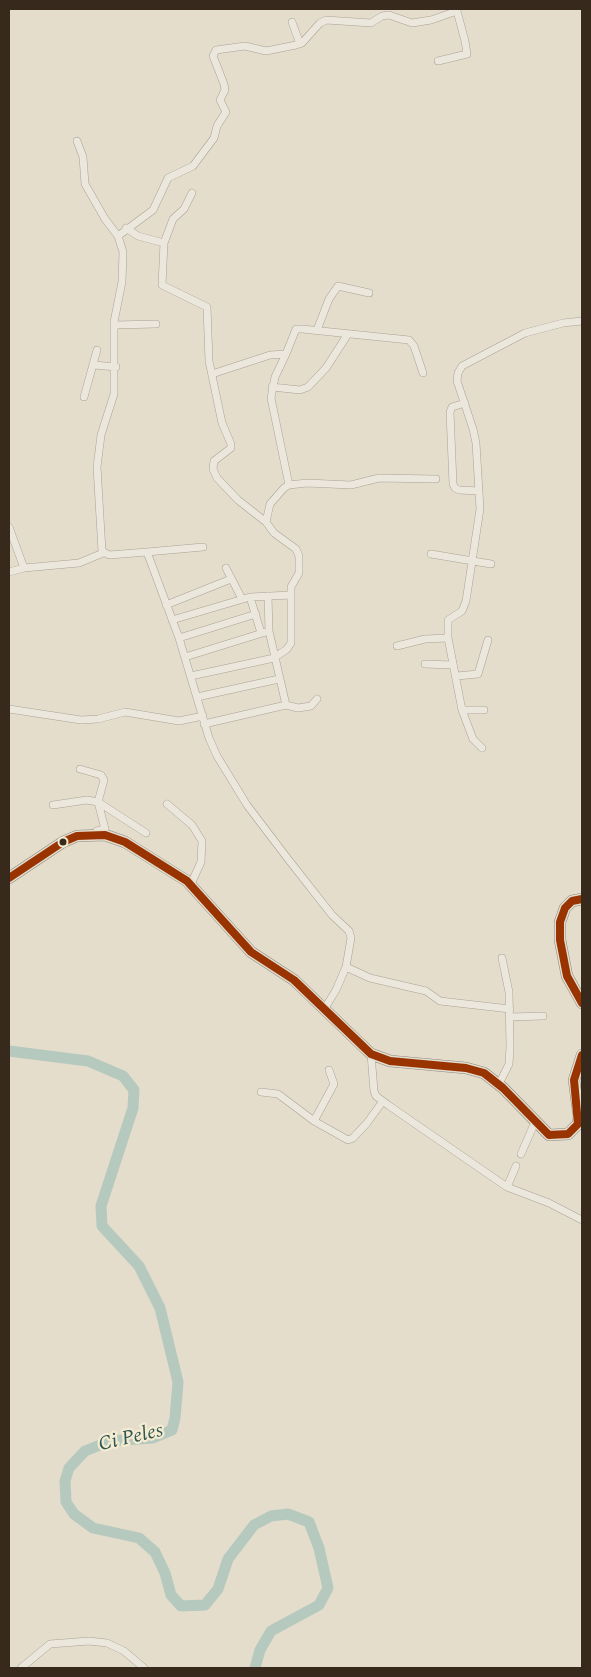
<!DOCTYPE html>
<html>
<head>
<meta charset="utf-8">
<style>
	body { margin:0 }
	#map { position:relative; width:591px; height:1677px; overflow:hidden; background:#e4ddcc; font-family:Spectral,serif }
	canvas { display:block }
	.frame { position:absolute; inset:0; border:10px solid #372a1d; pointer-events:none }
</style>
</head>
<body>
<div id="map">
<canvas width="591" height="1677"></canvas>
<div class="frame"></div>
</div>
<script>
const context = document.querySelector('canvas').getContext('2d');
context.lineJoin = 'round';
const shape = rows => new Path2D(rows.map(r => 'M' + r).join(''));
function strokePath(path, color, width, dash) { context.strokeStyle = color; context.lineWidth = width; context.lineCap = dash ? 'butt' : 'round'; context.setLineDash(dash || []); context.stroke(path); }
function drawText(font, color, halo, rows, align = 'center') {
  context.font = font + ' Spectral,serif'; context.lineWidth = 4.5; context.setLineDash([]); context.textBaseline = 'middle'; context.strokeStyle = halo; context.fillStyle = color; for (const [text, x, y, turn = 0] of rows) {
    context.save(); context.translate(x, y); context.rotate((+turn || 0) * Math.PI / 180); context.textAlign = isNaN(turn) ? turn : align; if (halo) context.strokeText(text, 0, 0); context.fillText(text, 0, 0); context.restore();
  }
}
strokePath(shape([
	[9,1051,88,1061,123,1076,134,1090,133,1108,101,1206,102,1226,139,1266,160,1308,178,1382,175,1418,172,1430,153,1438,110,1441,85,1451,69,1468,65,1481,66,1502,74,1514,93,1528,139,1538,155,1552,165,1573,171,1595,181,1606,205,1605,218,1589,228,1559,254,1525,271,1516,288,1514,309,1522,319,1548,328,1588,319,1605,271,1631,260,1650,255,1668]
]), '#b6c9be', 11);
const minor = shape([
	[292,22,300,44],
	[77,141,83,157,85,184,105,219,118,236,123,252,122,282,114,322,114,394,101,435,97,467,102,551,109,555,147,552,179,638,209,738,217,756,247,805,288,859,332,915,349,931,351,938,346,967,336,990,325,1008],
	[126,228,138,236,164,243,162,285,207,307,209,361,222,423,231,444,231,448,214,461,213,469,217,478,238,500,266,522],
	[118,236,153,210,168,178,193,166,214,138,217,126,226,112,220,100,225,90,224,84,213,56,216,50,245,46,266,51,296,45,302,43,320,23,326,20,371,23,382,16,389,15,412,23,431,20,457,11,465,41,467,54,438,61],
	[164,243,173,219,184,209,192,193],
	[115,325,156,324],
	[317,330,329,299,338,286,369,293],
	[286,354,275,377,271,398,289,485],
	[94,365,116,367],
	[212,374,270,355,286,354,296,329,302,329,409,340,414,346,423,373],
	[272,387,300,390,308,387,326,368,348,334],
	[84,397,97,350],
	[465,403,452,407,450,412,453,484,455,488,459,490,479,491],
	[9,527,24,568],
	[147,552,203,547],
	[431,554,491,564],
	[226,568,242,599],
	[9,572,24,568,79,563,103,553],
	[268,596,269,631],
	[250,597,261,633],
	[166,605,231,579],
	[172,620,250,597,291,595],
	[179,638,256,614],
	[397,646,425,639,448,638],
	[185,657,269,631,286,705],
	[425,664,452,665],
	[191,676,274,658,287,649,291,643,291,587,299,573,299,556,296,549,274,533,266,522,270,504,284,488,289,485,307,483,351,485,379,478,436,479],
	[457,676,478,674,488,640],
	[197,697,279,679],
	[9,709,81,720,98,719,125,712,179,721,203,716],
	[462,710,484,710],
	[204,724,286,705,298,708,311,706,317,699],
	[482,748,473,739,462,710,448,638,448,620,462,611,466,601,480,509,476,443,473,429,457,381,458,373,462,366,525,333,563,323,582,321],
	[80,769,101,775,104,780,98,802,105,829,97,831],
	[167,804,192,825,202,841,201,862,191,884],
	[53,805,87,800,98,802,146,833],
	[346,967,370,978,426,991,440,1001,510,1009],
	[510,1017,543,1016],
	[371,1054,374,1091,376,1096,388,1105,507,1187,549,1203,582,1220],
	[499,1084,509,1064,510,1047,509,992,502,958],
	[261,1092,278,1094,314,1121,348,1140,353,1138,367,1123,383,1101],
	[314,1121,334,1084,329,1070],
	[521,1154,535,1122],
	[507,1187,516,1166],
	[21,1668,50,1644,89,1641,107,1643,124,1651,144,1668]
]);
const primary = shape([
	[9,878,63,842,77,836,105,835,125,842,187,881,251,952,294,980,371,1054,390,1061,466,1068,484,1073,503,1088,549,1135,568,1134,578,1124,579,1117,574,1080,582,1055],
	[582,899,572,901,565,908,560,922,560,940,567,976,582,1003]
]);
strokePath(minor, '#a9a294', 8);
strokePath(primary, '#8e877c', 12);
strokePath(minor, '#ece7dd', 7);
strokePath(primary, '#e3decf', 11);
strokePath(shape([
	[9,878,63,842,77,836,105,835,125,842,187,881,251,952,294,980,371,1054,390,1061,466,1068,484,1073,503,1088,549,1135,568,1134,578,1124,574,1080,582,1055],
	[582,899,572,901,565,908,560,922,560,940,567,976,582,1003]
]), '#930', 8);
for (const [x, y, r, color] of [
	[63,842,4.5,"#372a1d"]
]) { const dot = new Path2D(); dot.arc(x, y, r, 0, 2 * Math.PI); context.fillStyle = color; context.fill(dot); strokePath(dot, '#f5ecd0', 2); }
drawText('italic 20px', '#2c5655', '#f5ecd0', [
	["Ci Peles",131,1439,-13]
]);
</script>
</body>
</html>
